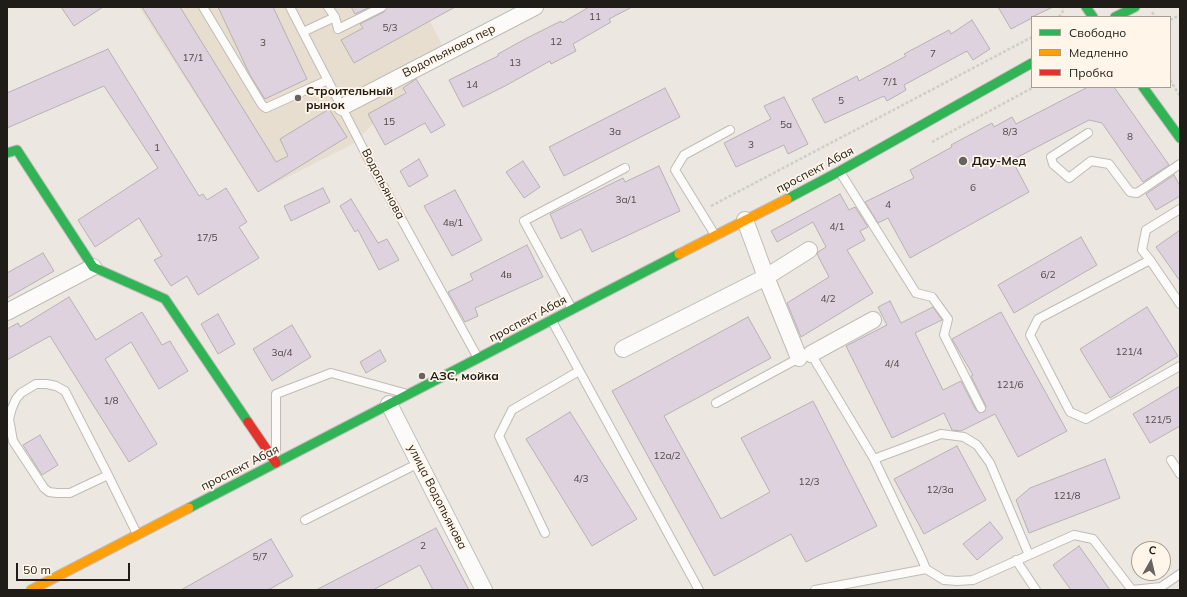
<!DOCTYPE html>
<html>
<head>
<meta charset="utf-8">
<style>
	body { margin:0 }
	#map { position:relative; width:1187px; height:597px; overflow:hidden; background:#ece7e0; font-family:Mulish,sans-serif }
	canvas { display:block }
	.frame { position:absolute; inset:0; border:8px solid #201c18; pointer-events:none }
	.legend { position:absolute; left:1031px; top:16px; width:140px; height:72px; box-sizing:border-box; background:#fff5e8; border:1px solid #a69e95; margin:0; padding:5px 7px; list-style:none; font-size:12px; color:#201c18 }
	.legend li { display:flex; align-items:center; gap:8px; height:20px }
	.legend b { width:20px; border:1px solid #a69e95 }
	.north { position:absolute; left:1131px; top:541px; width:40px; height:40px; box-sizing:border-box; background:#fff5e8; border:1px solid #a69e95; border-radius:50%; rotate:8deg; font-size:11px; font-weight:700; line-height:16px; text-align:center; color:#201c18 }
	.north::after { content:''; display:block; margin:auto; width:14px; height:18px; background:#67635e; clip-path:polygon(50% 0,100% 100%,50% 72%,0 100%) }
	.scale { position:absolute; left:16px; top:563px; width:114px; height:18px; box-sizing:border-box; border:2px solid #201c18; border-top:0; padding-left:5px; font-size:12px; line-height:14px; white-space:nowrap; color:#201c18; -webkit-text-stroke:3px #fff5e8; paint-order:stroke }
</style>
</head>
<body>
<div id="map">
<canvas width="1187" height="597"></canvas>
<div class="frame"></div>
<ul class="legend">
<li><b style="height:5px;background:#30b455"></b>Свободно</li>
<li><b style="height:5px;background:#ff9f0a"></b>Медленно</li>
<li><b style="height:5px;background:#e5322d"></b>Пробка</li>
</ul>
<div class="north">С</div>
<div class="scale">50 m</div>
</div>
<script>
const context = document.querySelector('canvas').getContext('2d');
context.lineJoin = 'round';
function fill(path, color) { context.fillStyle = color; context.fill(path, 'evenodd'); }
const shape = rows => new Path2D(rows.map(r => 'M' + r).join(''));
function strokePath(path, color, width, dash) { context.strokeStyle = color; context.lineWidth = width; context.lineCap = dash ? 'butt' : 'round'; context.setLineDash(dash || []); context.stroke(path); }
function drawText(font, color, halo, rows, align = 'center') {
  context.font = font + ' Mulish,sans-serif'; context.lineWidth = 3.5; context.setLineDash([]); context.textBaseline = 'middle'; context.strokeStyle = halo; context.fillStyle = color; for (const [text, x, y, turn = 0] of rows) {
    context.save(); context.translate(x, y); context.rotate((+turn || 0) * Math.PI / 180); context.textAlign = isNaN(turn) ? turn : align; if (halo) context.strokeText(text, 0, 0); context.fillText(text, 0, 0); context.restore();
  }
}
fill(shape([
	[139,7,423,7,445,51,353,144,258,192]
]), '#e8ded0');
const building = shape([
	[61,7,103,7,74,26,61,7],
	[142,7,180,7,276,162,288,156,280,139,329,109,347,137,258,192,142,7],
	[218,7,273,7,307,79,265,99,250,75,218,7],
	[351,7,370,7,355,14,351,7],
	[387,7,455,7,354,63,341,40,363,28,360,24,384,12,387,7],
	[589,7,632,7,609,19,611,22,573,44,576,51,551,64,550,61,505,86,463,107,449,80,498,56,498,54,527,38,561,21,562,23,589,7],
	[998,7,1053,7,1032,17,1032,18,1011,29,998,7],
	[972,20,990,49,973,60,967,51,904,85,906,90,887,101,884,96,825,123,812,99,857,76,859,81,906,56,904,54,949,30,951,34,972,20],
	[108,49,199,196,203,194,207,200,226,188,247,222,239,227,259,258,198,295,187,276,171,286,154,260,162,256,139,218,95,247,78,220,158,168,104,86,7,128,7,93,108,49],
	[416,79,445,125,431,133,425,123,385,145,368,114,406,93,403,88,416,79],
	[1088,87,1114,87,1169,165,1143,182,1102,123,1089,120,1012,160,1029,192,910,258,888,218,878,223,865,202,914,178,910,170,952,147,951,145,992,123,994,127,1012,117,1016,124,1088,87],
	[665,88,680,117,564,176,549,147,665,88],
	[784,97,808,144,788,154,784,145,736,167,724,143,771,119,764,106,784,97],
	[419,159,428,176,409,187,400,171,419,159],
	[523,161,540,187,524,198,506,172,523,161],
	[659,166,680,211,592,252,581,229,561,239,550,214,623,178,625,182,659,166],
	[1174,175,1180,186,1180,196,1156,210,1146,194,1174,175],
	[323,188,330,202,291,221,284,206,323,188],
	[455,190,482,240,452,256,424,206,455,190],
	[840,194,849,210,855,207,868,227,860,231,865,240,847,250,873,293,801,337,787,303,829,277,817,254,818,252,826,247,813,222,777,242,771,231,840,194],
	[351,199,378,243,387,239,399,260,379,270,358,230,355,232,340,206,351,199],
	[1180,230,1180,281,1156,247,1180,230],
	[1081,237,1097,265,1014,313,998,285,1081,237],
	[527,245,543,277,475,308,478,316,465,322,448,292,473,280,470,274,527,245],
	[43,253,54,271,7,298,7,273,43,253],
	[69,297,96,340,142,312,162,345,170,341,188,371,159,389,131,342,105,359,157,444,129,462,50,336,7,360,7,329,18,323,20,327,69,297],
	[890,301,901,323,933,307,942,320,915,333,943,390,961,381,976,410,980,413,985,411,986,406,971,376,973,375,952,339,1001,312,1067,431,1018,457,995,414,961,431,952,430,944,413,892,438,846,346,887,325,878,307,890,301],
	[1147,307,1178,356,1110,398,1080,349,1147,307],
	[218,314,235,344,218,354,201,324,218,314],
	[748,317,771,358,664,416,721,519,770,492,741,438,813,401,877,526,806,562,791,534,714,576,612,391,748,317],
	[292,325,311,357,272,381,253,349,292,325],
	[380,350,386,361,366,373,360,362,380,350],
	[1180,386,1180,426,1150,443,1133,414,1180,386],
	[570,412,637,519,592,546,526,439,570,412],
	[40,435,58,465,42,475,23,445,40,435],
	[957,446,986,500,924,534,894,479,957,446],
	[1105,459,1120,498,1029,533,1016,500,1030,488,1105,459],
	[990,522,1003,538,977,560,963,544,990,522],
	[436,528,469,590,433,590,420,565,373,590,316,590,436,528],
	[271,539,293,576,268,590,181,590,271,539],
	[1079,546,1110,590,1071,590,1053,565,1079,546]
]);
fill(building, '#ded2de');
strokePath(building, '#b6b2b1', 1);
const lane = shape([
	[203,7,262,105,266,108,328,80],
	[290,7,370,162,478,358],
	[328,7,335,17,338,29,382,7],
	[303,32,335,17],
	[1088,133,1051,157,1053,164,1069,178,1091,161,1109,164,1130,192,1137,193,1180,164],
	[840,172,916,293,932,297,948,319,944,335,981,408],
	[1180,209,1146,230,1142,250,1150,260,1180,304],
	[715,235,675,170,684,155,730,130],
	[1150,260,1038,319,1030,335,1070,412,1086,419,1180,366],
	[572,309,524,221,625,168],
	[552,321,699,590],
	[716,403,799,358,811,354,874,459,921,557,926,569,944,580,957,581,973,580,1074,535,1093,539,1132,590,1161,587,1180,574],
	[276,453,276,394,331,373,404,393],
	[874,459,941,434,964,437,977,445,990,463,1029,555],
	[1171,460,1180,474],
	[108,475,70,493,57,493,49,492,44,488,13,441,9,419,12,408,16,399,21,393,36,384,47,384,56,386,65,391,108,475,137,534],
	[305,520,419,463],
	[545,533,499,436,512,410,579,371],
	[1016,560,1036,590],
	[815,590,926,569]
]);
const street = shape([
	[342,107,535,7],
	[745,220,766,277,799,358],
	[7,312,93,267],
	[623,349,766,277,809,250],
	[811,354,873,320],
	[389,404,484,590]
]);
const fast = shape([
	[1086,7,1093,17],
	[1115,17,1135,7],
	[1143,87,1180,138],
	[7,153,17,150,93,267,165,299,248,422],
	[787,199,840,171,1032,63],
	[189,508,679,254]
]);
const slow = shape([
	[679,254,787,199],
	[31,590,189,508]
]);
const jam = shape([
	[248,422,276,463]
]);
strokePath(lane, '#bfbcb6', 10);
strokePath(street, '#bfbcb6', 18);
strokePath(fast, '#bfbcb6', 11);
strokePath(slow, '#bfbcb6', 11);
strokePath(jam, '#bfbcb6', 11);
strokePath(shape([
	[1152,12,1155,17],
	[1059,17,1063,11,1063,7],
	[1170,20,1180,15],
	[1170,80,1180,96],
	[932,142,1034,87],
	[711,206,1032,37]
]), '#cfcecc', 2.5, [3, 2]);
strokePath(lane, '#fcfbfa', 8);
strokePath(street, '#fcfbfa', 16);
strokePath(fast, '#30b455', 9);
strokePath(slow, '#ff9f0a', 9);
strokePath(jam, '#e5322d', 9);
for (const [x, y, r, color] of [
	[298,98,4,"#67635e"],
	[963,161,5,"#67635e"],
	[422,376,4,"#67635e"]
]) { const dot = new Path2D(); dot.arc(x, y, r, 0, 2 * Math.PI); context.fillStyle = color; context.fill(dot); strokePath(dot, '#fff5e8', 1.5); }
drawText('10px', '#504a4a', null, [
	["11",595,17],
	["5/3",390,28],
	["12",556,42],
	["3",263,43],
	["7",933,54],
	["17/1",193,58],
	["13",515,63],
	["7/1",890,82],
	["14",472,85],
	["5",841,101],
	["15",389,122],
	["5а",786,125],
	["3а",615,132],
	["8/3",1010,132],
	["8",1130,137],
	["3",751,145],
	["1",157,148],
	["6",973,188],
	["3а/1",626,200],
	["4",888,205],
	["4в/1",453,223],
	["4/1",837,227],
	["17/5",207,238],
	["4в",506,275],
	["6/2",1048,275],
	["4/2",828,299],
	["121/4",1129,352],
	["3а/4",282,353],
	["4/4",892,364],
	["121/6",1010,385],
	["1/8",111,401],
	["121/5",1158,420],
	["12а/2",667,456],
	["4/3",581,479],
	["12/3",809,482],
	["12/3а",940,490],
	["121/8",1067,496],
	["2",423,546],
	["5/7",260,557]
]);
drawText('12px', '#201c18', '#fff5e8', [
	["Водопьянова пер",449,51,-27],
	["проспект Абая",815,170,-28],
	["Водопьянова",383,184,62],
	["проспект Абая",528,319,-28],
	["проспект Абая",240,468,-27],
	["улица Водопьянова",437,497,63]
]);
drawText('bold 12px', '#201c18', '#fff5e8', [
	["Строительный",306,91],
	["рынок",306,105],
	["Дау-Мед",972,161],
	["АЗС, мойка",430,376]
], 'left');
</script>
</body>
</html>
